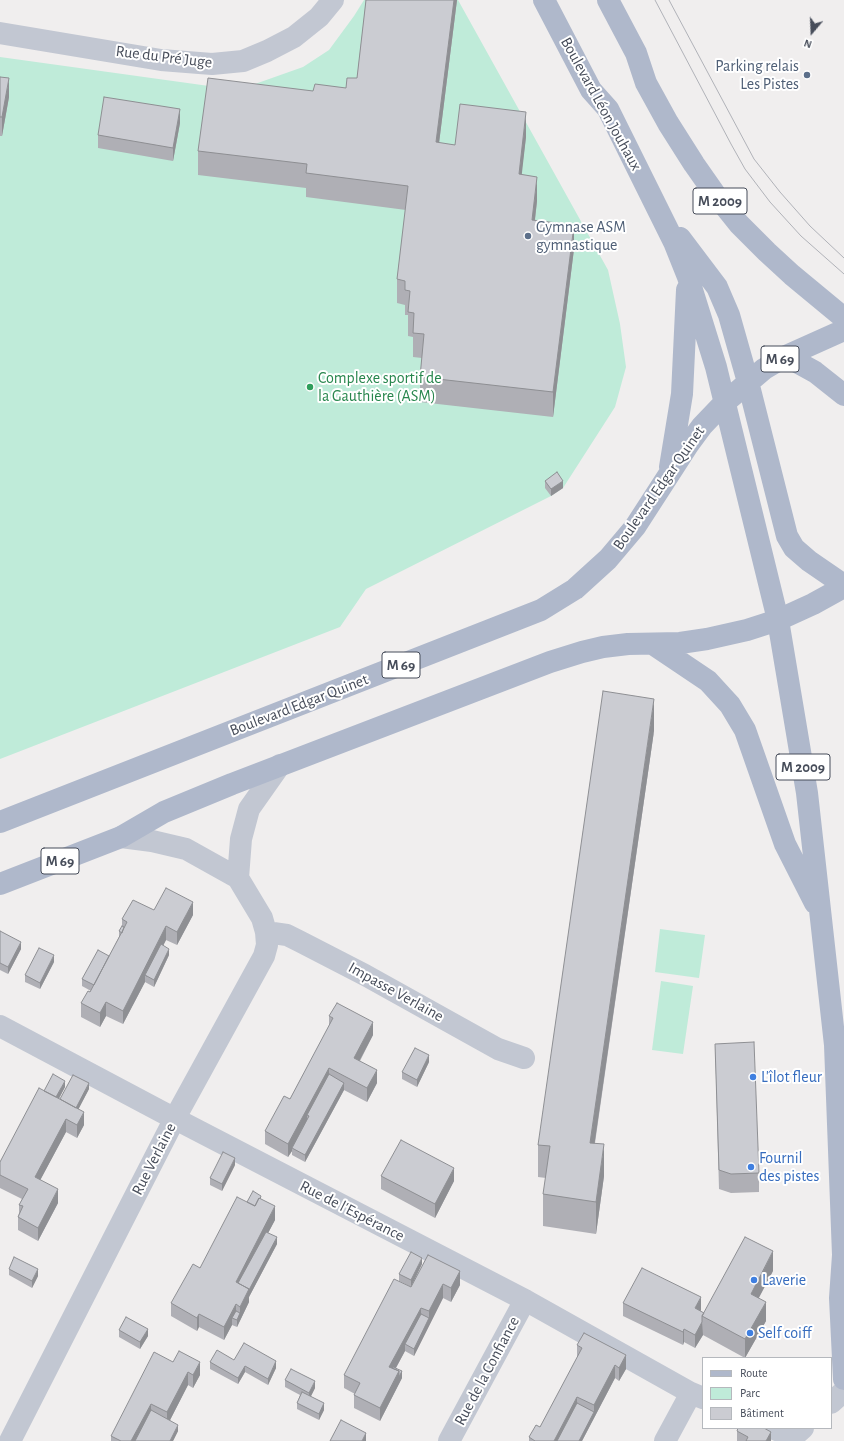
<!DOCTYPE html>
<html>
<head>
<meta charset="utf-8">
<style>
	body { margin:0 }
	#map { position:relative; width:844px; height:1441px; overflow:hidden; background:#f0eeee; font-family:"Alegreya Sans",sans-serif }
	canvas { display:block }
	.legend { position:absolute; left:702px; top:1357px; width:130px; height:72px; box-sizing:border-box; background:#fff; border:1px solid #b5b8bd; margin:0; padding:5px 7px; list-style:none; font-size:12px; color:#474d5a }
	.legend li { display:flex; align-items:center; gap:8px; height:20px }
	.legend b { width:20px; border:1px solid #b5b8bd }
	.north { position:absolute; left:792px; top:12px; width:40px; height:40px; -webkit-text-stroke:3px #fff; paint-order:stroke; rotate:199deg; font-size:11px; font-weight:700; line-height:16px; text-align:center; color:#474d5a }
	.north::after { content:''; display:block; margin:auto; width:14px; height:18px; background:#474d5a; clip-path:polygon(50% 0,100% 100%,50% 72%,0 100%) }
</style>
</head>
<body>
<div id="map">
<canvas width="844" height="1441"></canvas>
<ul class="legend">
<li><b style="height:5px;background:#afb8cb"></b>Route</li>
<li><b style="height:11px;background:#bfebd9"></b>Parc</li>
<li><b style="height:11px;background:#cbccd2"></b>Bâtiment</li>
</ul>
<div class="north">N</div>
</div>
<script>
const context = document.querySelector('canvas').getContext('2d');
context.lineJoin = 'round';
function fill(path, color) { context.fillStyle = color; context.fill(path, 'evenodd'); }
const shape = rows => new Path2D(rows.map(r => 'M' + r).join(''));
function strokePath(path, color, width, dash) { context.strokeStyle = color; context.lineWidth = width; context.lineCap = dash ? 'butt' : 'round'; context.setLineDash(dash || []); context.stroke(path); }
function drawText(font, color, halo, rows, align = 'center') {
  context.font = font + ' "Alegreya Sans",sans-serif'; context.lineWidth = 4; context.setLineDash([]); context.textBaseline = 'middle'; context.strokeStyle = halo; context.fillStyle = color; for (const [text, x, y, turn = 0] of rows) {
    context.save(); context.translate(x, y); context.rotate((+turn || 0) * Math.PI / 180); context.textAlign = isNaN(turn) ? turn : align; if (halo) context.strokeText(text, 0, 0); context.fillText(text, 0, 0); context.restore();
  }
}
fill(shape([
	[364,0,458,0,608,270,620,324,626,367,615,407,563,488,551,496,366,589,340,627,0,759,0,57,209,86,255,84,303,67,329,50,354,16],
	[660,929,705,935,699,978,655,972],
	[661,981,693,986,683,1054,652,1050]
]), '#bfebd9');
strokePath(shape([
	[0,33,161,60,212,64,243,61,267,51,294,37,319,17,333,0],
	[238,878,241,839,249,809,280,765],
	[266,932,287,935,301,942,365,975,498,1049,524,1058],
	[0,1026,162,1112,525,1300,691,1393,703,1398],
	[831,1403,844,1391],
	[772,1428,793,1437,803,1428],
	[10,1441,175,1118,264,956,267,945,266,932,262,918,238,878,186,849,152,841,121,837],
	[449,1441,525,1300],
	[665,1441,691,1393]
]), '#c2c7d2', 22);
strokePath(shape([
	[544,0,591,90,608,109,674,242,688,277,716,367,778,620,807,793,835,1045,843,1255,840,1298,844,1379],
	[608,0,636,53,646,83,668,123,694,164,715,194,739,224,767,252,792,275,844,318],
	[680,238,717,287,729,315,748,382,787,536,794,548,809,561,844,585],
	[786,356,815,372,844,395],
	[670,467,682,394,687,290],
	[653,644,708,681,730,705,745,730,785,844,815,903],
	[0,822,541,610,575,589,608,559,635,527,688,445,702,426,724,403,764,369,786,356,844,330],
	[0,884,121,837,164,812,232,784,550,662,582,652,603,647,628,644,680,643,707,639,747,630,778,620,813,604,844,587]
]), '#afb8cb', 22);
strokePath(shape([
	[655,0,731,144,745,169,770,202,801,236,844,274],
	[669,0,754,159,780,192,810,226,844,258]
]), '#b0b2b8', 1);
fill(shape([
	[366,0,457,0,439,143,455,145,526,137,521,175,537,201,535,220,574,249,553,417,420,402,420,377,422,358,413,357,413,337,408,336,408,315,405,315,405,305,397,303,397,279,406,210,306,197,306,188,198,175,198,151,313,91,346,88,357,78],
	[0,77,9,97,2,136,0,136],
	[180,123,173,161,98,148,98,135],
	[545,481,563,488,551,496,545,488],
	[654,731,595,1143,604,1176,596,1234,543,1226,543,1194,546,1178,538,1177,538,1145],
	[193,915,177,945,166,940,163,946,169,955,154,987,145,982,123,1024,106,1016,100,1027,81,1017,81,1003,91,991,82,986,82,979,109,956,119,937,119,931,122,926,122,919],
	[0,931,21,949,8,974,0,970],
	[54,962,40,989,25,982,25,975],
	[329,1016,373,1035,360,1061,377,1083,367,1102,344,1090,305,1162,292,1155,292,1151,288,1157,265,1144,265,1131,290,1099,329,1026],
	[715,1044,759,1173,759,1192,731,1193,719,1189],
	[429,1062,417,1087,402,1079,402,1072],
	[65,1087,59,1099,60,1099,89,1089,78,1109,84,1125,77,1138,66,1132,40,1180,58,1203,38,1241,18,1230,18,1217,19,1213,19,1205,22,1199,0,1188,0,1162,44,1091],
	[235,1165,222,1191,210,1185,210,1178],
	[381,1176,454,1181,435,1218,381,1189],
	[261,1199,275,1220,268,1233,277,1244,249,1297,249,1302,237,1327,232,1325,224,1340,199,1327,197,1331,171,1316,171,1303,200,1268,247,1202],
	[428,1255,460,1285,451,1302,443,1298,414,1356,405,1351,396,1368,402,1378,380,1421,354,1408,354,1395,355,1394,344,1388,344,1375,411,1287],
	[422,1264,411,1287,399,1281,399,1274],
	[9,1269,38,1276,32,1288,9,1275],
	[773,1271,758,1298,766,1321,745,1358,703,1335,695,1348,684,1342,683,1345,623,1316,623,1303,701,1310,700,1311,704,1313],
	[119,1330,148,1336,140,1349,119,1337],
	[577,1345,626,1369,619,1381,615,1378,582,1441,529,1441,529,1437,540,1427,577,1358],
	[234,1360,276,1368,268,1385,245,1372,238,1384,210,1369,210,1362],
	[173,1362,200,1375,193,1388,188,1385,170,1420,178,1431,173,1441,111,1441,111,1436],
	[285,1380,315,1388,311,1396,324,1410,319,1420,297,1409,297,1403,300,1395,285,1387],
	[737,1431,771,1441,737,1441]
]), '#afafb5');
fill(shape([
	[454,0,457,0,436,167,436,142],
	[9,78,9,97,2,136,2,117],
	[180,109,180,123,173,161,173,148],
	[526,112,526,137,519,199,519,174],
	[537,177,537,201,532,244,532,220],
	[574,225,574,249,553,417,553,392],
	[563,481,563,488,551,496,551,489],
	[654,699,654,731,590,1175,590,1143],
	[193,902,193,915,177,945,177,932],
	[166,926,166,940,147,977,145,975,145,982,123,1024,123,1011],
	[21,942,21,949,8,974,8,967],
	[169,949,169,955,154,987,154,980],
	[54,955,54,962,40,989,40,983],
	[106,1002,106,1016,100,1027,100,1013],
	[373,1022,373,1035,354,1071,354,1058],
	[429,1055,429,1062,417,1087,417,1080],
	[329,1068,329,1081,309,1116,307,1115,307,1122,292,1148,292,1151,288,1157,288,1144],
	[377,1070,377,1083,367,1102,367,1088],
	[65,1081,65,1087,53,1109,53,1103],
	[89,1083,89,1089,75,1116,75,1109],
	[344,1083,344,1090,305,1162,305,1155],
	[84,1112,84,1125,77,1138,77,1125],
	[66,1119,66,1132,35,1190,35,1177],
	[604,1144,604,1176,596,1234,596,1202],
	[235,1158,235,1165,222,1191,222,1184],
	[454,1168,454,1181,435,1218,435,1204],
	[58,1189,58,1203,38,1241,38,1228],
	[275,1206,275,1220,238,1290,236,1282],
	[277,1237,277,1244,249,1297,249,1302,237,1327,237,1320,240,1313,240,1307,249,1289],
	[773,1251,773,1271,751,1313,751,1294],
	[422,1258,422,1264,411,1287,411,1280],
	[38,1269,38,1276,32,1288,32,1281],
	[460,1271,460,1285,451,1302,451,1288],
	[443,1284,443,1298,414,1356,414,1349,429,1318,429,1311],
	[701,1297,701,1310,695,1322,695,1308],
	[766,1302,766,1321,745,1358,745,1339],
	[236,1304,236,1317,232,1318,232,1325,224,1340,224,1327],
	[421,1308,421,1321,405,1344,405,1351,392,1375,389,1367],
	[199,1314,199,1327,197,1331,197,1318],
	[702,1322,703,1335,695,1348,695,1335],
	[148,1329,148,1336,140,1349,140,1342],
	[684,1329,684,1342,683,1345,683,1332],
	[626,1355,626,1369,619,1381,619,1368],
	[276,1361,276,1368,268,1385,268,1379],
	[200,1362,200,1375,193,1388,193,1375],
	[615,1365,615,1378,582,1441,579,1441,594,1412,594,1405],
	[245,1366,245,1372,238,1384,238,1378],
	[399,1371,402,1371,402,1378,380,1421,380,1408],
	[188,1372,188,1385,167,1426,167,1412],
	[315,1381,315,1388,309,1400,309,1393],
	[577,1397,577,1410,561,1441,554,1441],
	[324,1403,324,1410,319,1420,319,1414],
	[151,1404,151,1417,138,1441,131,1441],
	[178,1425,178,1431,173,1441,170,1441],
	[771,1432,771,1441,766,1441],
	[366,1433,366,1441,362,1441]
]), '#8e8f93');
const building = shape([
	[366,0,454,0,436,142,455,145,460,104,526,112,519,174,537,177,532,220,574,225,553,392,420,377,424,334,413,333,414,313,408,312,410,291,405,290,405,281,397,279,408,186,306,173,307,164,198,151,208,78,313,91,315,84,346,88,347,78,357,78,366,0],
	[0,77,9,78,2,117,0,117,0,77],
	[104,97,180,109,173,148,98,135,104,97],
	[557,472,563,481,551,489,545,481,557,472],
	[603,691,654,699,590,1143,604,1144,596,1202,543,1194,550,1146,538,1145,603,691],
	[166,888,193,902,177,932,166,926,123,1011,106,1002,100,1013,81,1003,88,991,90,992,124,928,127,922,122,919,133,900,154,910,166,888],
	[122,926,124,927,122,933,119,931,122,926],
	[0,931,21,942,8,967,0,963,0,931],
	[161,944,169,949,154,980,145,975,161,944],
	[39,948,54,955,40,983,25,975,39,948],
	[98,950,109,956,94,985,82,979,98,950],
	[337,1003,373,1022,354,1058,377,1070,367,1088,329,1068,288,1144,265,1131,284,1096,290,1099,333,1018,329,1016,337,1003],
	[754,1042,759,1173,731,1174,719,1170,715,1044,754,1042],
	[415,1048,429,1055,417,1080,402,1072,415,1048],
	[53,1074,65,1081,56,1097,44,1091,53,1074],
	[329,1074,344,1083,305,1155,292,1148,309,1116,307,1115,329,1074],
	[73,1075,89,1083,76,1108,60,1099,73,1075],
	[39,1088,84,1112,77,1125,66,1119,35,1177,58,1189,38,1228,18,1217,23,1206,19,1205,28,1189,0,1175,0,1162,39,1088],
	[401,1140,454,1168,435,1204,381,1176,401,1140],
	[223,1152,235,1158,222,1184,210,1178,223,1152],
	[253,1191,261,1196,260,1199,259,1198,255,1206,247,1202,253,1191],
	[237,1197,255,1206,259,1198,275,1206,236,1282,249,1289,240,1307,236,1304,224,1327,199,1314,197,1318,171,1303,193,1264,200,1268,237,1197],
	[266,1232,277,1237,249,1290,249,1289,238,1283,266,1232],
	[745,1237,773,1251,751,1294,766,1302,745,1339,702,1316,745,1237],
	[411,1252,422,1258,411,1280,399,1274,411,1252],
	[428,1255,460,1271,451,1288,443,1284,429,1311,421,1308,389,1367,399,1371,380,1408,354,1395,360,1383,344,1375,394,1279,411,1287,428,1255],
	[14,1257,38,1269,32,1281,9,1269,14,1257],
	[642,1268,701,1297,695,1308,704,1313,702,1316,702,1322,695,1335,684,1329,683,1332,623,1303,642,1268],
	[236,1311,240,1313,237,1320,232,1318,236,1311],
	[421,1314,429,1318,414,1349,405,1344,421,1314],
	[126,1317,148,1329,140,1342,119,1330,126,1317],
	[584,1333,626,1355,619,1368,615,1365,594,1405,577,1397,554,1441,535,1441,529,1437,536,1425,540,1427,582,1348,577,1345,584,1333],
	[244,1343,276,1361,268,1379,245,1366,238,1378,210,1362,217,1350,234,1360,244,1343],
	[179,1351,200,1362,193,1375,188,1372,167,1412,151,1404,131,1441,121,1441,111,1436,154,1352,173,1362,179,1351],
	[393,1367,402,1371,399,1377,399,1371,392,1368,393,1367],
	[291,1369,315,1381,309,1393,285,1380,291,1369],
	[302,1392,324,1403,319,1414,297,1403,302,1392],
	[577,1403,594,1412,579,1441,557,1441,577,1403],
	[151,1410,178,1425,170,1441,135,1441,151,1410],
	[341,1420,366,1433,362,1441,330,1441,341,1420],
	[738,1428,764,1428,771,1432,766,1441,746,1441,748,1437,737,1431,738,1428]
]);
fill(building, '#cbccd2');
strokePath(building, '#8e8f93', 1);
for (const [x, y, r, color] of [
	[807,75,4,"#5c6f8a"],
	[528,236,4,"#5c6f8a"],
	[310,387,4,"#2e9e5b"],
	[753,1077,4,"#3f7fe0"],
	[751,1167,4,"#3f7fe0"],
	[754,1280,4,"#3f7fe0"],
	[750,1333,4,"#3f7fe0"]
]) { const dot = new Path2D(); dot.arc(x, y, r, 0, 2 * Math.PI); context.fillStyle = color; context.fill(dot); strokePath(dot, '#fff', 1.5); }
for (const [x, y, w] of [
	[720,201,54],
	[780,359,38],
	[401,665,38],
	[803,767,54],
	[60,861,38]
]) { const box = new Path2D(); box.roundRect(x - w / 2, y - 13, w, 26, 3); context.fillStyle = '#fff'; context.fill(box); strokePath(box, '#474d5a', 1); }
drawText('bold 15px', '#474d5a', null, [
	["M 2009",720,201],
	["M 69",780,359],
	["M 69",401,665],
	["M 2009",803,767],
	["M 69",60,861]
]);
drawText('16px', '#474d5a', '#fff', [
	["Rue du Pré Juge",164,57,7],
	["Boulevard Léon Jouhaux",601,104,61],
	["Boulevard Edgar Quinet",659,488,-55],
	["Boulevard Edgar Quinet",299,705,-21],
	["Impasse Verlaine",396,992,29],
	["Rue Verlaine",154,1159,-63],
	["Rue de l'Espérance",352,1211,27],
	["Rue de la Confiance",487,1371,-62]
]);
drawText('16px', '#4e5e75', '#fff', [
	["Parking relais",799,66],
	["Les Pistes",799,84],
	["Gymnase ASM",536,227,"left"],
	["gymnastique",536,245,"left"]
], 'right');
drawText('16px', '#27864d', '#fff', [
	["Complexe sportif de",318,378],
	["la Gauthière (ASM)",318,396]
], 'left');
drawText('16px', '#366cbe', '#fff', [
	["L'îlot fleur",761,1077],
	["Fournil",759,1158],
	["des pistes",759,1176],
	["Laverie",762,1280],
	["Self coiff",758,1333]
], 'left');
</script>
</body>
</html>
